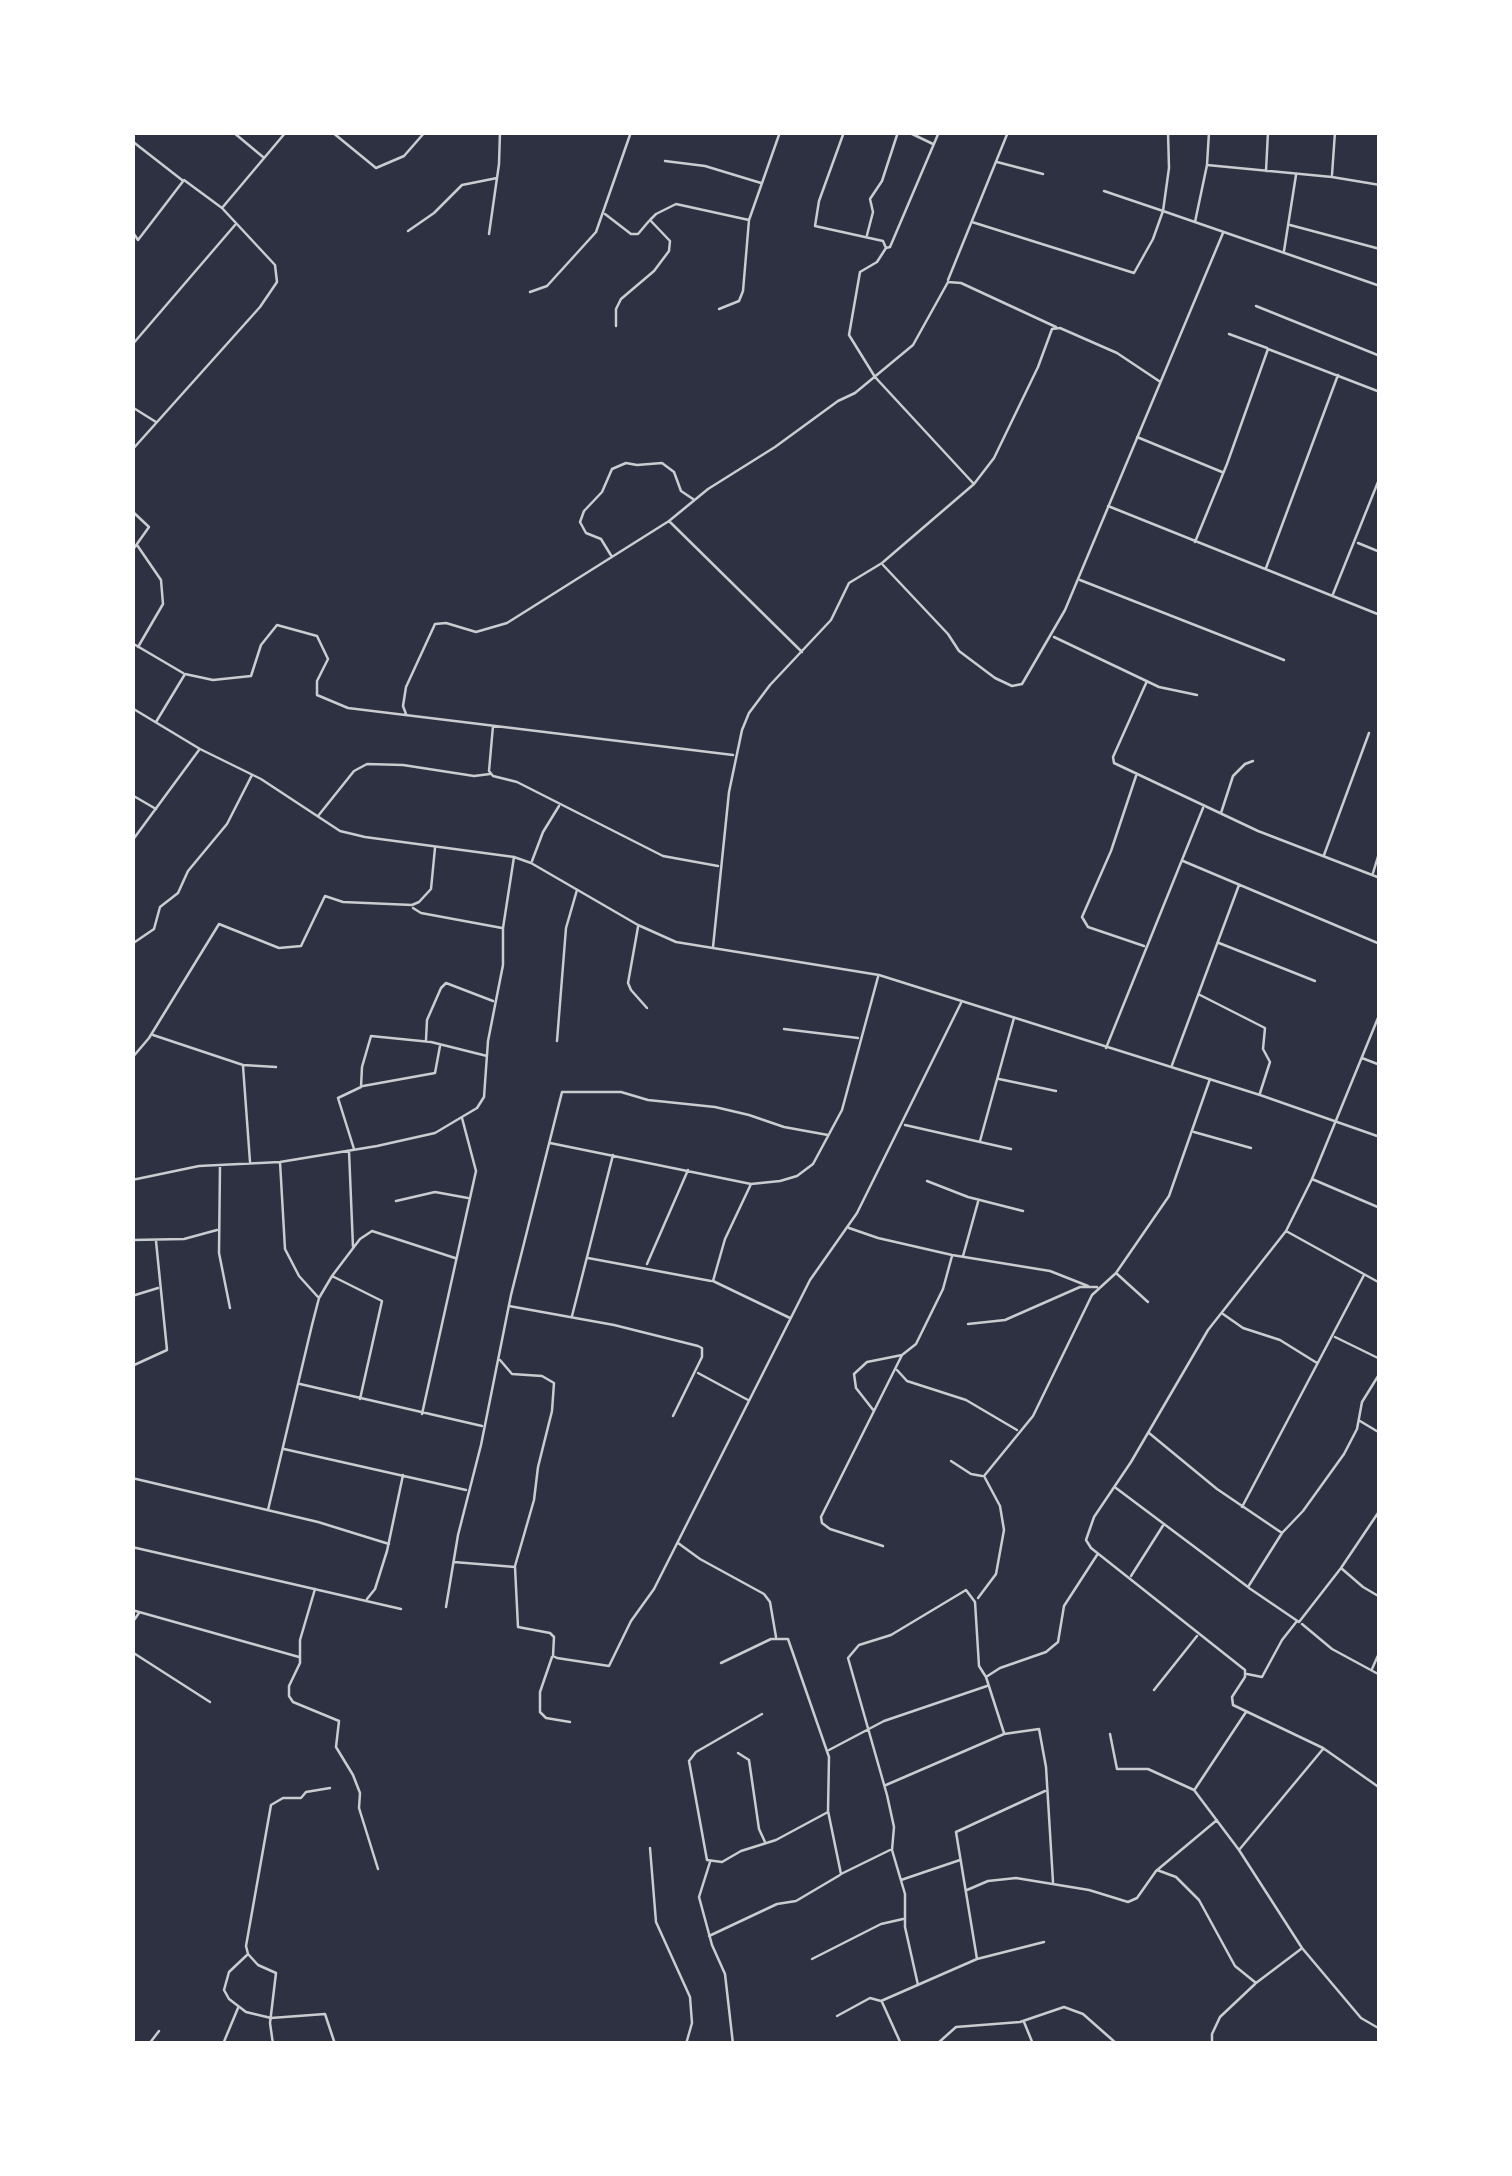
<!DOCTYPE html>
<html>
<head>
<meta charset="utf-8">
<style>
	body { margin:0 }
	#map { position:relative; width:1512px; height:2176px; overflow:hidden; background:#2d3142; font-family:"Fira Sans",sans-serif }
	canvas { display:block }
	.frame { position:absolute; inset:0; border:135px solid #fff; pointer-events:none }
</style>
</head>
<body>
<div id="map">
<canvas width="1512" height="2176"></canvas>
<div class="frame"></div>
</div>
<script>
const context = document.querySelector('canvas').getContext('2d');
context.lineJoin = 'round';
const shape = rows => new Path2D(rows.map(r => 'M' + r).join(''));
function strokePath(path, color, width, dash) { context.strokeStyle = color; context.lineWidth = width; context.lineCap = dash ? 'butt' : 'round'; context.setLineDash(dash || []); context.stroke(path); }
strokePath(shape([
	[233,132,263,157],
	[332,132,376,168,404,156,425,132],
	[844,132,819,201,815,226,883,241,886,248],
	[908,132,933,144],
	[939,132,890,247,886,248,877,262,860,272,849,335,875,377,973,483],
	[1168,132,1169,168,1163,211,1380,286],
	[132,141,182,180],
	[665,161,705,166,761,183],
	[997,162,1043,174],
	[1207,165,1332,177,1380,185],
	[1266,171,1268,132],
	[1332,175,1335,132],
	[605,214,631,234,638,234,649,221],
	[972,222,1134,273,1153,239,1163,211,1104,191],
	[1195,222,1207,165,1209,132],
	[1290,225,1380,249],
	[132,231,138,240,184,180,222,208,286,132],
	[408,231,434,213,462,185,497,178],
	[489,234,499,164,500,132],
	[867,235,873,212,870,199,882,181,898,132],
	[1284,251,1296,175],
	[948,280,1008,132],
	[530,292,547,286,596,232,631,132],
	[1256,306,1380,356],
	[719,309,739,301,743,291,749,220,780,132],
	[616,326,616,309,621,299,654,271,669,251,670,241,650,220,656,214,676,204,749,220],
	[1229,334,1267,348],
	[132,345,235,225],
	[132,407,156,422],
	[1137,437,1222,472],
	[132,450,260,307,277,282,275,265,222,208],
	[1108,506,1380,615],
	[132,511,149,527,132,551],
	[669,521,802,652],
	[1195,542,1227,464,1268,349,1380,392],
	[1358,543,1380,552],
	[137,545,161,580,163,604,138,647],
	[612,557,601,539,586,533,580,522,584,511,602,492,612,469,626,463,637,465,662,463,674,472,681,491,693,499],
	[883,565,948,634,959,651,995,678,1012,686,1022,684,1065,610,1223,233],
	[1266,568,1338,375],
	[1080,580,1284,660],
	[1333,594,1380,477],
	[1054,637,1159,687,1197,695],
	[132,643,183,673],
	[1147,681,1113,757,1114,763,1258,831,1380,878],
	[406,714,403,706,406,687,435,624,446,623,476,632,507,623,669,521,708,489,775,447,838,401,855,393,913,345,948,282,961,283,1056,327],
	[156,722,185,674,213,680,251,676,261,645,277,625,317,636,328,659,317,681,317,695,348,708,733,755],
	[493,726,489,771,493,776,517,782,663,856,718,866],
	[1136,776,1111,851,1082,917,1088,927,1144,946],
	[132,795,156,809],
	[1221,813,1233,776,1245,764,1253,761],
	[318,816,354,771,367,764,403,765,474,776,490,774],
	[132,841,199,750],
	[1324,855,1369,733],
	[532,861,543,832,559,806],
	[1183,861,1380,944],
	[1373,873,1380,850],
	[413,908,421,913,502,928],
	[638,927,628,983,631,990,647,1008],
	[1219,943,1315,981],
	[132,944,154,929,160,907,178,893,188,871,227,824,252,775],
	[713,947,729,792,742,730,749,713,770,685,831,620,849,583,882,563,974,484,994,458,1038,367,1052,329,1060,328,1117,353,1159,381],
	[1200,995,1265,1028,1263,1049,1270,1062,1260,1093],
	[1380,1013,1312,1179,1286,1231,1208,1330,1131,1462,1094,1517,1086,1540,1091,1548,1245,1670,1245,1677,1232,1697,1233,1705,1323,1748,1380,1788],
	[784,1029,858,1038],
	[153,1035,243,1065,276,1067],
	[426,1040,427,1020,441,988,446,983,493,1001],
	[557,1041,566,928,577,890],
	[1106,1048,1203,808],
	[132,1058,149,1038,219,924,279,948,301,946,325,896,343,902,412,905,419,902,431,889,435,848],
	[1362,1058,1380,1065],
	[1172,1065,1239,885],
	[243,1066,250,1162],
	[999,1079,1056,1091],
	[363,1086,435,1073,440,1046],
	[905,1125,1011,1149],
	[1194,1132,1251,1148],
	[980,1141,1014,1018],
	[550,1143,751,1184,780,1181,797,1176,813,1164,842,1110,878,977],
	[354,1149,338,1098,361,1087,362,1067,371,1036,431,1042,487,1056],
	[349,1151,353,1247],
	[280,1162,285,1249,299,1276,318,1297],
	[220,1165,219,1253,230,1308],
	[1312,1179,1380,1208],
	[132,1180,199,1166,280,1162,377,1146,435,1133,477,1108,484,1097,488,1041,503,965,503,928,514,857],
	[927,1181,968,1197,1023,1211],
	[751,1184,725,1239,713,1281,790,1318],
	[396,1201,435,1192,468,1198],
	[849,1228,878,1238,952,1255,1050,1271,1088,1286],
	[1286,1231,1380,1283],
	[132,1240,184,1239,217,1230],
	[963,1256,978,1202],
	[588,1258,711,1281],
	[647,1264,688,1170],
	[1116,1273,1148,1302],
	[332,1276,382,1301,360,1399],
	[132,1296,158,1288],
	[509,1306,614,1325,698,1346,702,1348,702,1357,673,1416],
	[1223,1314,1243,1328,1280,1340,1317,1363],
	[572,1316,613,1155],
	[968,1324,1005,1320,1080,1287,1097,1287],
	[1335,1337,1380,1359],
	[500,1360,512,1374,542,1376,554,1383,552,1411,538,1467,534,1500,515,1566],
	[132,1366,167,1350,156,1241],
	[897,1370,907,1381,966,1400,1017,1430],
	[698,1373,748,1400],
	[300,1384,482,1426],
	[874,1411,856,1388,854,1374,867,1362,902,1355,916,1344,943,1289,952,1256],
	[422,1414,476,1171,462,1118],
	[1360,1421,1380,1433],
	[1149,1433,1217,1489,1282,1533],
	[284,1449,466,1490],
	[951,1461,971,1474,982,1476],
	[132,1478,318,1522,389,1544],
	[1116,1488,1248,1587,1282,1533,1303,1511,1344,1454,1357,1429,1362,1402,1380,1373],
	[1242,1507,1364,1275],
	[268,1510,312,1325,319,1298,332,1276,360,1239,372,1231,455,1258],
	[678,1543,700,1559,764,1594,770,1602,776,1637],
	[883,1546,830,1529,822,1523,821,1517,902,1355],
	[132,1547,401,1609],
	[454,1562,515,1567,518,1627,550,1633,554,1637,553,1656,557,1658,609,1666,631,1621,654,1589,810,1280,857,1213,961,1003],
	[1341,1568,1363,1587,1380,1597],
	[1131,1576,1164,1524],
	[1249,1588,1299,1622,1341,1568,1380,1510],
	[315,1589,300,1640,300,1663,289,1686,289,1696,293,1702,339,1721,336,1747,353,1775,360,1793,359,1808,378,1869],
	[978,1598,996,1574,1004,1530,1000,1506,984,1476,1033,1416,1092,1295,1116,1273,1169,1196,1210,1079],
	[367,1599,375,1589,387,1551,403,1475],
	[446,1607,458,1535,481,1445,511,1295,562,1092,621,1092,648,1100,715,1107,749,1115,784,1127,828,1135],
	[132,1610,299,1657],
	[132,1623,139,1613],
	[1302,1624,1332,1649,1380,1675],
	[132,1652,210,1702],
	[552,1657,540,1692,540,1712,546,1718,570,1722],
	[721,1663,771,1639,788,1639,829,1757,828,1811,841,1874,890,1850],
	[1372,1669,1380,1651],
	[1247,1674,1262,1677,1282,1640,1297,1621],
	[1154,1690,1197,1636],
	[762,1714,696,1752,689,1761,707,1860,722,1862,741,1851,776,1840,828,1812],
	[1004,1733,986,1677,1000,1668,1046,1652,1058,1642,1064,1606,1097,1555],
	[1110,1734,1117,1769,1148,1769,1194,1790,1239,1850,1302,1948,1361,2018,1380,2029],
	[829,1750,884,1721,987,1686],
	[738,1753,749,1760,759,1829,765,1842],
	[886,1785,1004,1734,1039,1729,1046,1767,1053,1882],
	[1195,1789,1246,1712],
	[650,1848,656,1922,690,1997,692,2023,686,2044],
	[1239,1850,1323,1749],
	[710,1862,699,1897,712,1945,725,1974,733,2044],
	[1157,1870,1176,1877,1199,1900,1235,1966,1256,1983,1301,1949],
	[901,1880,960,1860],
	[967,1890,988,1881,1016,1878,1089,1890,1128,1902,1137,1898,1156,1871,1217,1820],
	[709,1936,777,1904,796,1901,840,1875],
	[247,1955,229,1972,224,1990,229,1999,246,2012,271,2018,325,2014,335,2044],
	[812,1959,881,1924,903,1919],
	[977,1959,956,1832,1045,1791],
	[918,1985,905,1927,905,1894,892,1850,894,1827,887,1795,848,1658,859,1645,891,1635,966,1590,975,1602,979,1666,986,1677],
	[882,2002,901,2044],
	[837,2016,870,1998,881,2001,977,1959,1044,1942],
	[1024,2022,1033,2044],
	[563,2043,563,2044],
	[149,2044,159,2031],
	[223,2044,238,2008],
	[273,2044,270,2023,276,1973,258,1965,248,1954,246,1946,271,1805,283,1798,301,1798,306,1792,330,1788],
	[1212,2044,1212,2034,1220,2017,1255,1984]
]), '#caccd0', 2.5);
strokePath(shape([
	[132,708,200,749,261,779,340,831,365,837,514,857,531,863,638,925,676,942,879,975,1260,1095,1380,1137],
	[937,2044,956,2027,1020,2022,1064,2007,1083,2014,1117,2044]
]), '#caccd0', 2.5);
</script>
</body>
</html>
